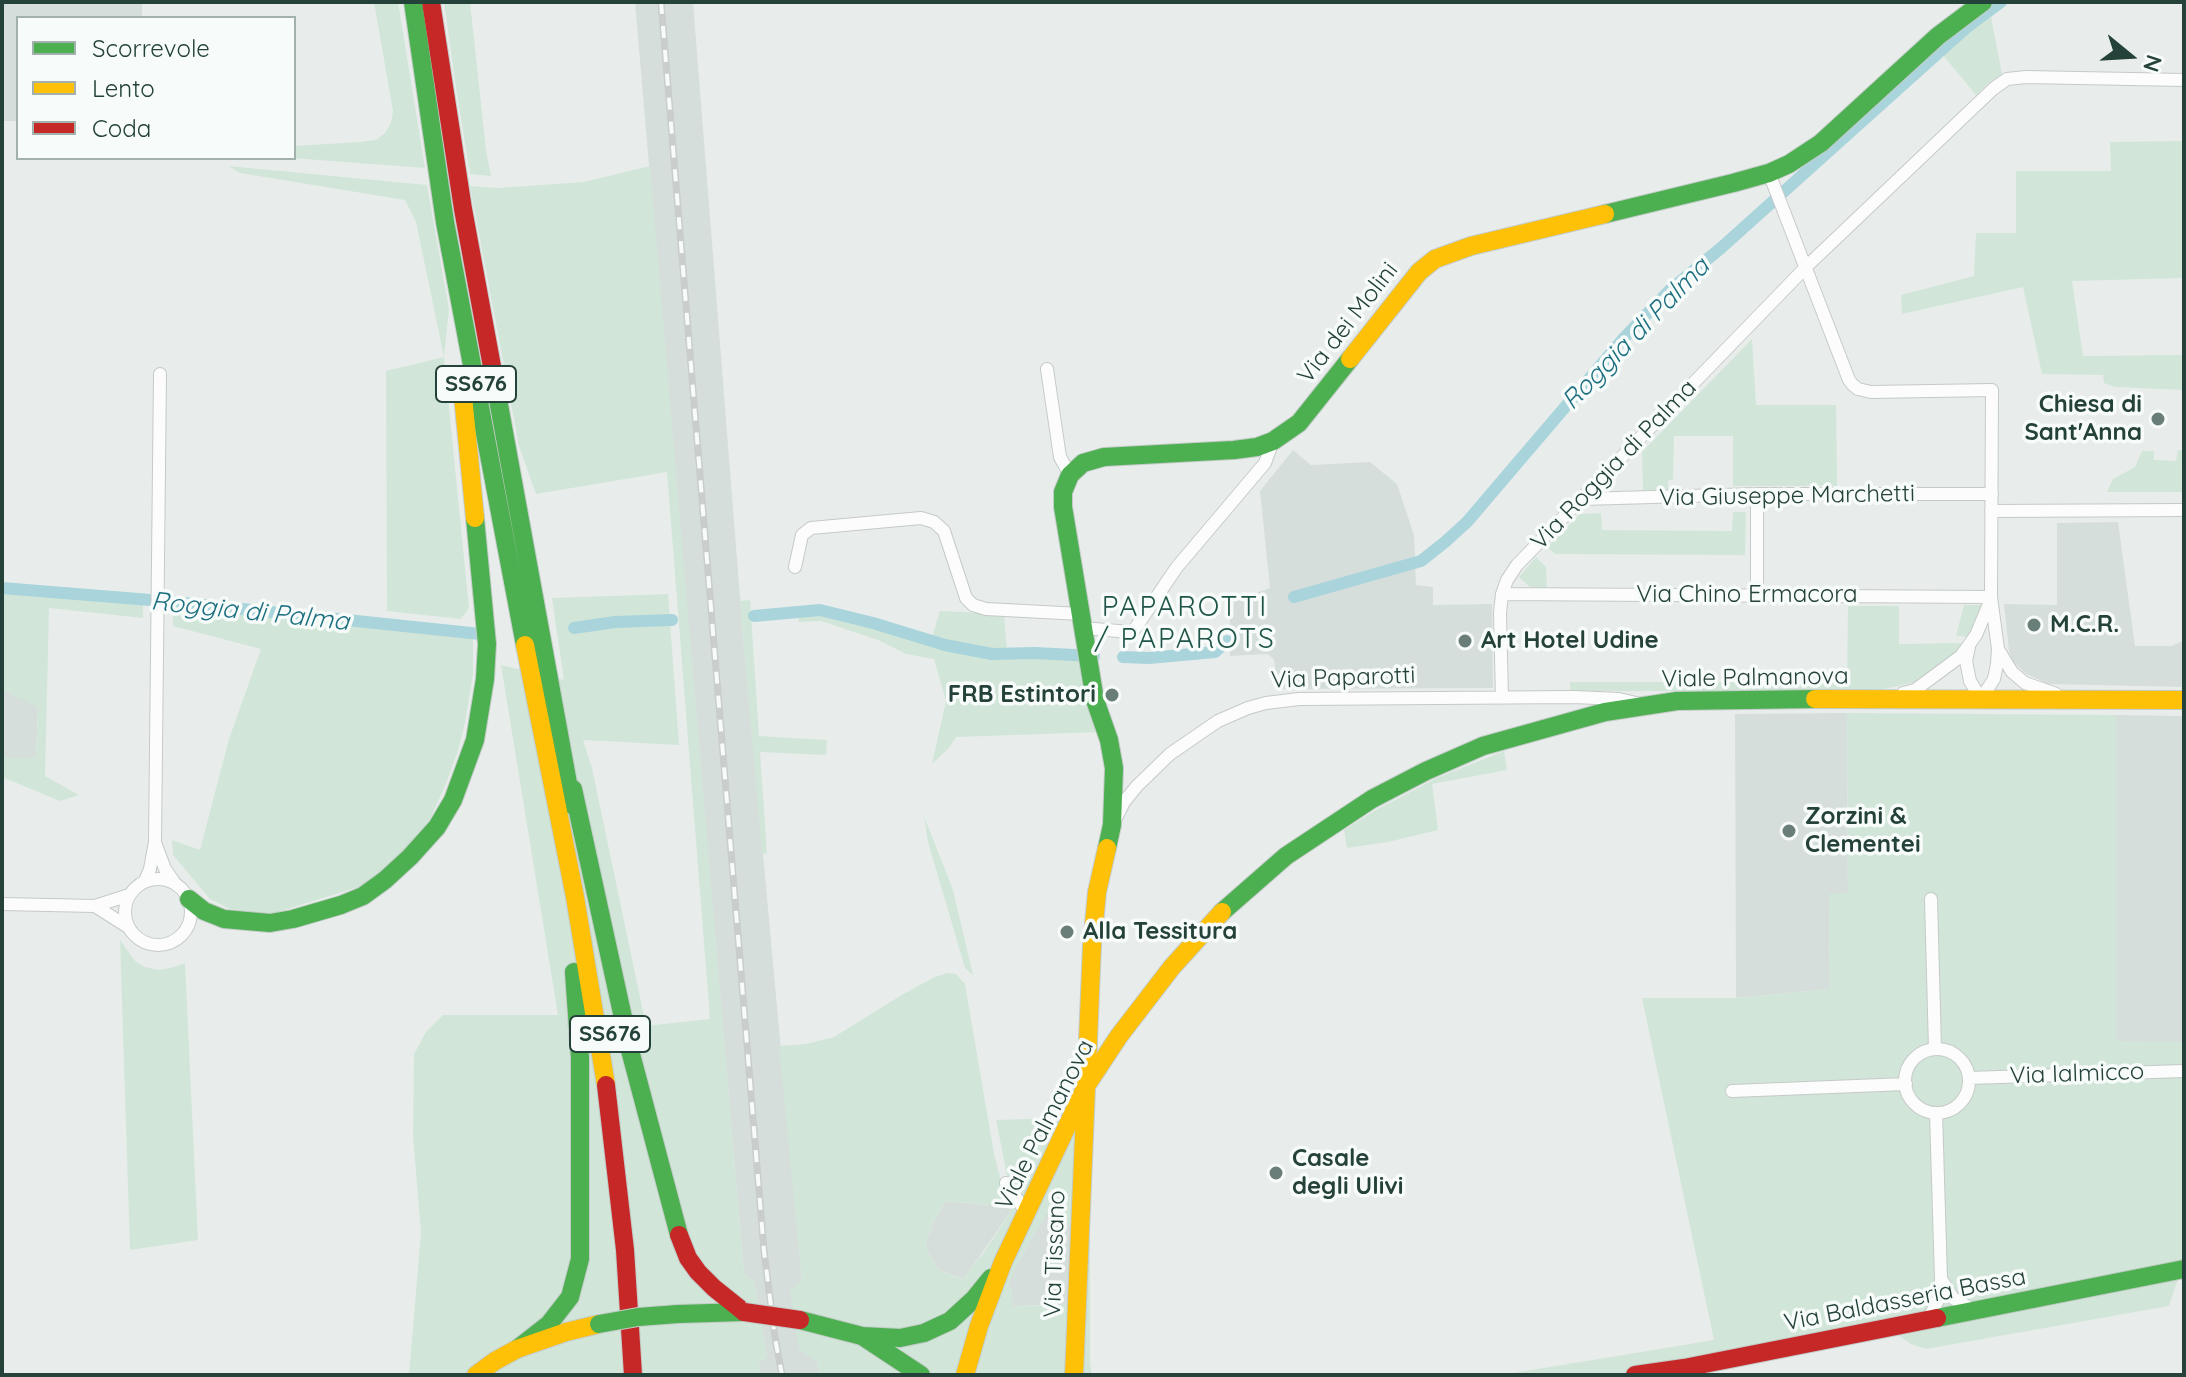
<!DOCTYPE html>
<html>
<head>
<meta charset="utf-8">
<style>
	body { margin:0 }
	#map { position:relative; width:2186px; height:1377px; overflow:hidden; background:#e8edeb; font-family:Quicksand,sans-serif }
	canvas { display:block }
	.frame { position:absolute; inset:0; border:4px solid #24423a; pointer-events:none }
	.legend { position:absolute; left:16px; top:16px; width:280px; height:144px; box-sizing:border-box; background:#f7fbf9; border:2px solid #a3b1ad; margin:0; padding:10px 14px; list-style:none; font-size:24px; color:#24423a }
	.legend li { display:flex; align-items:center; gap:16px; height:40px }
	.legend b { width:40px; border:2px solid #a3b1ad }
	.north { position:absolute; left:2090px; top:16px; width:80px; height:80px; -webkit-text-stroke:6px #f7fbf9; paint-order:stroke; rotate:108deg; font-size:22px; font-weight:700; line-height:32px; text-align:center; color:#24423a }
	.north::after { content:''; display:block; margin:auto; width:28px; height:36px; background:#24423a; clip-path:polygon(50% 0,100% 100%,50% 72%,0 100%) }
</style>
</head>
<body>
<div id="map">
<canvas width="2186" height="1377"></canvas>
<div class="frame"></div>
<ul class="legend">
<li><b style="height:10px;background:#4caf50"></b>Scorrevole</li>
<li><b style="height:10px;background:#ffc107"></b>Lento</li>
<li><b style="height:10px;background:#c62828"></b>Coda</li>
</ul>
<div class="north">N</div>
</div>
<script>
const context = document.querySelector('canvas').getContext('2d');
context.lineJoin = 'round';
function fill(path, color) { context.fillStyle = color; context.fill(path, 'evenodd'); }
const shape = rows => new Path2D(rows.map(r => 'M' + r).join(''));
function strokePath(path, color, width, dash) { context.strokeStyle = color; context.lineWidth = width; context.lineCap = dash ? 'butt' : 'round'; context.setLineDash(dash || []); context.stroke(path); }
function drawText(font, color, halo, rows, align = 'center') {
  context.font = font + ' Quicksand,sans-serif'; context.lineWidth = 7; context.setLineDash([]); context.textBaseline = 'middle'; context.strokeStyle = halo; context.fillStyle = color; for (const [text, x, y, turn = 0] of rows) {
    context.save(); context.translate(x, y); context.rotate((+turn || 0) * Math.PI / 180); context.textAlign = isNaN(turn) ? turn : align; if (halo) context.strokeText(text, 0, 0); context.fillText(text, 0, 0); context.restore();
  }
}
fill(shape([
	[2,2,142,2,142,18,18,18,18,121,2,121],
	[635,2,693,2,743,635,802,1280,790,1292,817,1362,820,1375,760,1375,759,1362,767,1357,754,1282,744,1274],
	[1293,450,1311,465,1370,462,1397,484,1414,535,1416,585,1433,587,1433,605,1492,604,1493,688,1278,689,1274,660,1268,654,1230,656,1230,602,1270,588,1260,491],
	[2118,522,2135,646,2172,646,2184,640,2184,687,2048,684,2025,673,2013,661,2009,651,2004,604,2057,605,2057,523],
	[2,690,38,706,36,759,2,758],
	[1847,713,1848,893,1829,895,1830,989,1736,998,1735,714],
	[2116,715,2184,716,2184,1042,2116,1042],
	[1009,1196,1015,1205,964,1279,938,1270,925,1246,933,1223,945,1201,1000,1206],
	[1047,1212,1075,1229,1070,1305,1011,1306,1012,1290,1007,1284,1033,1235]
]), '#d6dedb');
fill(shape([
	[374,2,398,2,425,168,292,158,294,158,294,146,360,142,376,140,385,133,391,123,393,111],
	[444,2,470,2,486,150,491,176,470,174,456,88],
	[1991,17,2002,74,1987,84,1976,95,1942,54,1962,37],
	[2184,141,2184,278,2072,281,2083,356,2184,355,2184,390,2115,387,2104,383,2103,375,2042,374,2023,287,1902,314,1901,295,1974,276,1976,233,2016,233,2016,171,2111,171,2110,142],
	[228,166,427,185,449,309,444,357,469,608,461,619,387,611,386,371,444,357,416,222,405,200,240,173],
	[650,166,744,1274,754,1282,767,1357,759,1362,760,1375,409,1375,421,1232,413,1136,414,1054,426,1032,443,1015,558,1015,501,665,564,680,552,598,668,594,679,745,583,740,592,768,646,1026,710,1019,667,472,536,494,519,446,470,186,498,188,584,182],
	[1752,339,1756,405,1836,405,1837,486,1733,486,1733,436,1674,436,1673,480,1668,480,1668,490,1643,490,1642,452],
	[2178,450,2184,450,2184,492,2107,492,2113,479,2135,467,2142,451,2154,451,2154,460,2176,461],
	[1733,512,1746,512,1745,555,1555,554,1547,547,1580,514,1601,513,1602,530,1732,531],
	[1536,557,1546,567,1547,591,1533,590,1519,577],
	[2,583,143,594,143,618,49,608,45,776,79,795,60,801,2,777,2,758,36,758,38,707,2,690],
	[172,597,473,629,473,674,465,723,458,751,445,786,431,817,413,843,365,885,268,915,230,909,210,899,173,855,172,840,200,850,229,739,261,649,173,626],
	[750,600,759,736,827,740,826,755,760,752,767,854,762,853,740,601],
	[1964,605,1984,605,1970,637,1956,636],
	[1848,606,1899,606,1899,644,1965,643,1956,653,1916,682,1884,689,1847,691,1570,691,1570,682,1847,682],
	[940,611,1004,614,1007,652,956,644,932,637],
	[820,614,966,653,991,656,1083,658,1102,732,956,737,949,748,932,764,946,701,934,659,906,654,878,640,821,621,799,622,798,615],
	[1847,713,2116,715,2116,1041,2184,1042,2184,1278,2178,1279,2169,1306,1926,1349,1911,1344,1895,1333,1677,1375,1501,1375,1714,1340,1642,998,1736,998,1830,989,1829,894,1848,893],
	[1504,751,1507,770,1432,784,1438,830,1388,842,1347,848,1344,830,1376,810,1437,778],
	[924,816,953,890,973,975,965,968,928,842],
	[120,940,135,961,145,967,158,970,171,968,185,963,198,1240,130,1250],
	[948,973,956,974,965,984,994,1154,1003,1188,1009,1196,1000,1206,945,1201,933,1223,925,1246,938,1270,963,1279,984,1252,1015,1205,1022,1192,1012,1184,1007,1175,996,1120,1060,1118,1093,1115,1090,1202,1090,1363,1092,1375,820,1375,817,1362,799,1349,790,1291,802,1280,779,1046,806,1044,834,1037,905,993,935,977],
	[1047,1213,1075,1229,1070,1305,1012,1306,1012,1290,1008,1283,1033,1235]
]), '#d1e6d8');
strokePath(shape([
	[2,588,175,602,490,635],
	[1294,597,1421,561,1445,542,1467,522,1624,338,1670,290,1721,248,1966,28,2001,2],
	[754,616,820,610,873,623,945,645,992,654,1035,653,1094,656],
	[574,628,615,622,672,620],
	[1123,657,1149,658,1215,652,1227,641]
]), '#a9d4db', 12);
const street = shape([
	[1769,173,1849,380,1853,385,1858,389,1871,392,1992,390,1991,597,1998,649,2012,672,2025,683,2056,694],
	[1047,369,1060,457,1070,475],
	[1582,499,1757,494,1992,494],
	[1991,511,2184,510],
	[795,567,802,535,811,528,921,518,934,522,944,531,966,598,973,605,986,609,1081,614],
	[1502,594,1991,597],
	[1757,594,1757,494],
	[1083,628,1130,632,1134,630,1177,567,1265,463,1273,441],
	[1969,647,1966,661,1970,681,1981,699,1994,679,1997,664,1998,649],
	[1903,693,1915,690,1961,656,1976,635,1989,604],
	[1502,698,1500,613,1502,594,1507,580,1517,565,1806,267,1993,89,2007,79,2026,77,2184,80],
	[1116,818,1124,802,1137,786,1170,754,1218,721,1248,708,1266,703,1299,699,1574,697,1619,699,1636,703],
	[156,845,165,869,174,882],
	'125 912a33 33 0 1 1 66 0a33 33 0 1 1-66 0Z',
	[145,881,150,869,155,842,160,374],
	[1931,899,1935,1049],
	[2,904,95,906,129,895],
	[95,906,128,927],
	'1905 1081a32 32 0 1 1 64 0a32 32 0 1 1-64 0Z',
	[1969,1078,2184,1071],
	[1732,1091,1906,1084],
	[1936,1113,1941,1279],
	[1006,1183,1026,1212],
	[1928,1320,1940,1296,1941,1279,1953,1298,1973,1310]
]);
const fast = shape([
	[413,2,445,222,525,645],
	[1605,214,1733,183,1769,173,1789,164,1821,143,1938,36,1983,2],
	[493,372,572,805],
	[573,789,631,1054,679,1235],
	[1107,848,1112,825,1114,768,1109,740,1095,700,1063,507,1063,492,1070,475,1083,463,1104,457,1234,450,1257,447,1273,441,1299,423,1350,359],
	[189,899,204,911,224,919,270,923,293,919,341,905,363,896,385,880,410,857,437,827,453,800,475,740,485,679,487,644,475,518],
	[1222,912,1286,856,1372,799,1426,771,1483,746,1605,712,1677,701,1815,699],
	[678,1314,744,1312],
	[1937,1318,2184,1269],
	[800,1320,862,1336,921,1375],
	[862,1336,900,1338,924,1333,950,1321,974,1299,991,1278],
	[517,1349,549,1324,570,1297,580,1259,580,1058,574,972]
]);
const slow = shape([
	[1350,359,1419,272,1435,259,1471,246,1605,214],
	[462,386,475,518],
	[525,645,575,897,606,1085],
	[1815,699,2184,700],
	[476,1375,495,1361,517,1349,566,1332,599,1324],
	[965,1375,979,1326,1003,1262,1086,1086,1119,1036,1172,967,1222,912],
	[1074,1375,1092,945,1097,892,1107,848]
]);
const jam = shape([
	[431,2,463,209,493,372],
	[606,1085,625,1250,633,1375],
	[679,1235,688,1258,698,1272,714,1288,744,1312],
	[1635,1375,1684,1368,1937,1318]
]);
strokePath(street, '#c5cac8', 14);
strokePath(fast, '#c3cbc8', 20);
strokePath(slow, '#c3cbc8', 20);
strokePath(jam, '#c3cbc8', 20);
strokePath(street, '#fcfcfc', 12);
strokePath(fast, '#4caf50', 18);
strokePath(slow, '#ffc107', 18);
strokePath(jam, '#c62828', 18);
const rail = shape([
	[661,2,764,1251,775,1338,782,1375]
]);
strokePath(rail, '#c9cdcc', 7);
strokePath(rail, '#f7fbf9', 4, [12]);
const fastBridge = shape([
	[599,1324,638,1317,678,1314]
]);
const jamBridge = shape([
	[744,1312,800,1320]
]);
strokePath(fastBridge, '#c3ccc9', 20, []);
strokePath(jamBridge, '#c3ccc9', 20, []);
strokePath(fastBridge, '#4caf50', 18);
strokePath(jamBridge, '#c62828', 18);
for (const [x, y, r, color] of [
	[2158,419,8,"#697e78"],
	[2034,625,8,"#697e78"],
	[1465,641,8,"#697e78"],
	[1112,695,8,"#697e78"],
	[1789,831,8,"#697e78"],
	[1067,932,8,"#697e78"],
	[1276,1173,8,"#697e78"]
]) { const dot = new Path2D(); dot.arc(x, y, r, 0, 2 * Math.PI); context.fillStyle = color; context.fill(dot); strokePath(dot, '#f7fbf9', 3); }
for (const [x, y, w] of [
	[476,384,80],
	[610,1034,80]
]) { const box = new Path2D(); box.roundRect(x - w / 2, y - 18, w, 36, 6); context.fillStyle = '#f7fbf9'; context.fill(box); strokePath(box, '#24423a', 2); }
drawText('bold 22px', '#24423a', null, [
	["SS676",476,384],
	["SS676",610,1034]
]);
drawText('24px', '#24423a', '#f7fbf9', [
	["Via dei Molini",1348,323,-52],
	["Via Roggia di Palma",1614,465,-46],
	["Via Giuseppe Marchetti",1787,496,-1],
	["Via Chino Ermacora",1747,595],
	["Via Paparotti",1343,678,-2],
	["Viale Palmanova",1755,678,-1],
	["Via Ialmicco",2077,1074,-2],
	["Viale Palmanova",1045,1125,-63],
	["Via Tissano",1055,1254,-88],
	["Via Baldasseria Bassa",1905,1300,-11]
]);
drawText('bold 24px', '#24423a', '#f7fbf9', [
	["Chiesa di",2142,405,"right"],
	["Sant'Anna",2142,433,"right"],
	["M.C.R.",2050,625],
	["Art Hotel Udine",1481,641],
	["FRB Estintori",1096,695,"right"],
	["Zorzini &",1805,817],
	["Clementei",1805,845],
	["Alla Tessitura",1083,932],
	["Casale",1292,1159],
	["degli Ulivi",1292,1187]
], 'left');
drawText('italic 26px', '#1c6f80', '#f7fbf9', [
	["Roggia di Palma",1636,334,-46],
	["Roggia di Palma",250,612,6]
]);
context.letterSpacing = '2px';
drawText('28px', '#1f5548', '#f7fbf9', [
	["PAPAROTTI",1185,608],
	["/ PAPAROTS",1185,640]
]);
context.letterSpacing = '0px';
</script>
</body>
</html>
